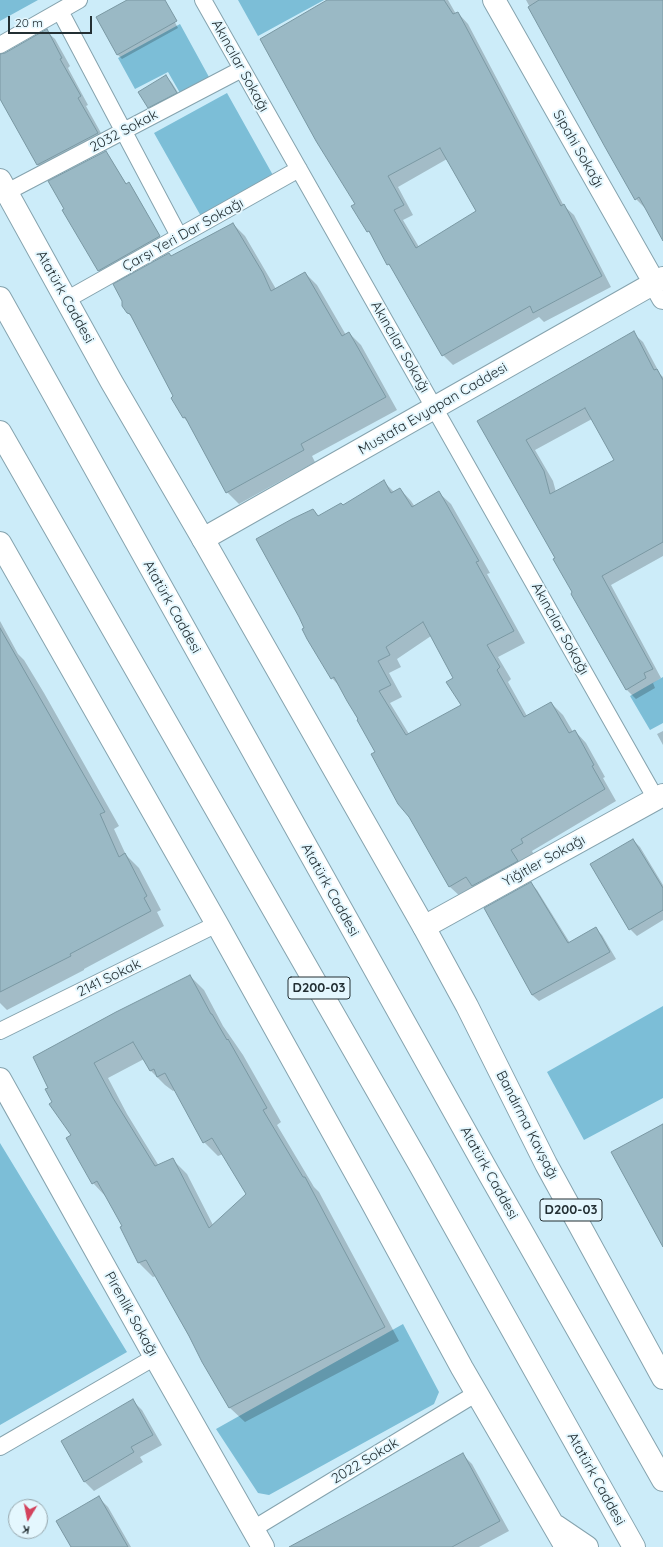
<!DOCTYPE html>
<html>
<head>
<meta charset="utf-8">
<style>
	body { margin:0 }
	#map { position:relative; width:663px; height:1547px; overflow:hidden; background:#ccecf9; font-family:Quicksand,sans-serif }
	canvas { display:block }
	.north { position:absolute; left:8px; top:1499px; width:40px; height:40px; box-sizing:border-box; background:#e4f7fe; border:1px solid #97a7ad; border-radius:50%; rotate:190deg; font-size:11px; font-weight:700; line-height:16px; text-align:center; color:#232f33 }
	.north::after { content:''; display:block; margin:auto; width:14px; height:18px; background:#d3435d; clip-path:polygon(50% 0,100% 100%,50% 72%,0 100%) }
	.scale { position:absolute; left:8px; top:16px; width:84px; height:18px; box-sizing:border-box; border:2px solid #232f33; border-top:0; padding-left:5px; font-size:12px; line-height:14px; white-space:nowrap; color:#232f33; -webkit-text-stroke:3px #e4f7fe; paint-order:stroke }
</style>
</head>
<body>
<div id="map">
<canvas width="663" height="1547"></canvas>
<div class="north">K</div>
<div class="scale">20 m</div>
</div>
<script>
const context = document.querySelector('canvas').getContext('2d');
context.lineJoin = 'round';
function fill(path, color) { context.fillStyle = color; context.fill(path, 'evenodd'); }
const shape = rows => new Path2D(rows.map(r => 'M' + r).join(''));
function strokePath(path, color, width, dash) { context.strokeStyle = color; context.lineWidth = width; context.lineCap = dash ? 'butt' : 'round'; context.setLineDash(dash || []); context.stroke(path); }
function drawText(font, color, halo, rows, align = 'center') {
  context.font = font + ' Quicksand,sans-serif'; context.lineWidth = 4; context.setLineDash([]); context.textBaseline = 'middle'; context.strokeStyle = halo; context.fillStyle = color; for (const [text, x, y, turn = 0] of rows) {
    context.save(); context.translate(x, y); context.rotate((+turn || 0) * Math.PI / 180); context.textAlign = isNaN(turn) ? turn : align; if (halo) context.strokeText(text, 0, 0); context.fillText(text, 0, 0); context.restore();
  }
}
fill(shape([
	[0,0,38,0,0,21],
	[238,0,324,0,258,36],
	[180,24,209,77,180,93,168,72,135,89,118,58],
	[227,93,274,177,202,218,154,133],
	[663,677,663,723,650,730,630,696],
	[663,1006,663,1098,584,1140,547,1072],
	[0,1143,127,1352,0,1425],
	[403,1324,439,1392,434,1404,269,1495,258,1493,216,1429]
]), '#7cbed7');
fill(shape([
	[129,0,163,0,178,28,122,59,117,54],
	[329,0,448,0,456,14,458,13,468,24,564,206,574,215,611,287,544,322,539,317,453,365,443,355,395,271,388,264,373,237,368,231,356,204],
	[447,159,477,212,419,247,403,220,413,215,398,187],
	[526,0,663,0,663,237,646,209,636,199,606,147],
	[46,31,55,39,70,66,68,68,88,105,86,106,106,142,47,173,38,165,0,96,0,55,5,54],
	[166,76,172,83,182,99,155,114,149,107],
	[106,152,127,185,129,183,132,187,162,240,102,274,99,271],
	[233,224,245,236,276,289,305,273,317,285,346,335,349,333,361,345,397,410,312,456,315,462,239,504,227,492,188,422,184,418,172,398,174,396,133,318,128,313,169,254,172,257],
	[633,333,643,342,660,374,663,377,663,556,611,585,661,678,653,683,655,688,636,699,627,690,572,594,573,592,556,558,478,422],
	[592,419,616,460,556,492,553,481,535,450],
	[384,482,394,492,400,489,411,501,415,507,439,493,451,504,490,573,487,574,525,643,498,657,511,679,508,682,527,716,551,703,563,715,573,732,575,731,586,743,605,777,603,778,616,801,532,851,534,855,462,898,450,887,410,816,341,688,332,678,305,628,313,510,319,517,343,506],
	[431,636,454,678,462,706,409,734,390,703,402,697,389,673,401,667,397,659],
	[0,621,18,654,24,660,44,693,119,826,114,829,126,855,139,868,161,910,157,912,164,926,84,969,84,970,7,1010,0,1003],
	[663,731,663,745,657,734],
	[633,840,640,847,663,885,663,920,637,936,630,929],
	[531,884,537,890,570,943,596,929,602,935,616,959,539,1001,532,995],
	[190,976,204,990,223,1026,243,1055,281,1122,277,1125,314,1187,319,1192,399,1341,245,1422,230,1408,203,1362,156,1276,153,1277,139,1263,133,1253,121,1227,124,1226,108,1199,93,1183,67,1138,72,1136,47,1090],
	[144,1059,151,1071,165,1085,173,1091,175,1090,204,1142,218,1156,223,1154,247,1195,213,1225,187,1174,172,1159,159,1166,127,1114,108,1078],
	[133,1401,142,1410,162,1445,140,1457,143,1462,94,1491,84,1481],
	[462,1454,472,1464,509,1531,479,1547,312,1547],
	[98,1497,108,1507,131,1547,72,1547]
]), '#0003');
const building = shape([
	[127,0,165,0,177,21,117,55,96,17,127,0],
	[327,0,444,0,453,14,458,12,561,206,564,204,602,276,533,313,530,306,442,356,389,264,387,265,369,231,367,232,351,206,355,204,316,141,260,39,327,0],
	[440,148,476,211,416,248,394,210,404,205,388,176,440,148],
	[539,0,663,0,663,241,639,197,635,200,605,147,528,7,539,0],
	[47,29,62,58,60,59,81,96,78,98,98,133,37,165,0,99,0,54,5,53,47,29],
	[166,75,177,93,148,108,138,92,166,75],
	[106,151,126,184,129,182,160,236,98,271,62,210,64,209,48,181,106,151],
	[233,223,263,273,271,291,305,272,342,336,349,332,386,397,301,444,304,450,226,493,185,417,183,418,171,398,173,396,130,314,127,313,122,306,122,301,113,284,169,253,171,256,233,223],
	[634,331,654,370,657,369,663,380,663,542,602,576,653,669,644,673,646,678,626,690,571,594,572,592,553,559,555,558,477,421,634,331],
	[585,408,614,460,550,494,544,471,526,440,585,408],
	[384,480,391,493,400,488,412,507,439,491,479,561,476,562,514,631,487,645,500,667,497,670,524,717,551,702,569,733,575,730,594,765,592,766,605,789,521,839,523,843,511,850,518,861,472,886,466,877,449,887,409,817,398,804,371,754,375,752,357,720,358,719,347,701,334,677,331,679,307,639,302,629,304,628,299,617,256,539,292,519,313,509,318,516,341,503,343,505,384,480],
	[423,622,453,678,446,682,461,705,406,735,379,691,391,685,378,661,390,655,386,647,423,622],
	[0,628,105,812,100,814,119,857,125,853,147,896,144,898,151,911,70,954,71,956,0,992,0,628],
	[633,839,663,888,663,910,629,930,590,864,633,839],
	[531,882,568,943,596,927,610,952,532,995,484,908,531,882],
	[190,975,211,1014,212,1014,227,1040,228,1039,267,1108,263,1110,303,1177,305,1177,385,1327,229,1408,202,1362,189,1336,146,1260,138,1263,120,1227,122,1226,97,1181,92,1184,66,1138,71,1135,49,1104,52,1102,45,1089,48,1088,33,1057,116,1012,190,975],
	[133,1042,150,1071,154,1069,157,1077,165,1073,203,1143,212,1138,246,1194,209,1228,173,1158,155,1166,113,1098,94,1063,133,1042],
	[663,1124,663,1247,611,1152,663,1124],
	[133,1399,153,1435,131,1447,134,1452,84,1482,61,1441,133,1399],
	[463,1453,500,1521,452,1547,289,1547,463,1453],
	[99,1496,128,1547,71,1547,56,1521,99,1496]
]);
fill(building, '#9ab9c5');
strokePath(building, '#7a98a3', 1);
const lane = shape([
	[203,0,656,799],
	[60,11,179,236],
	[0,45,79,0],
	[7,192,242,69],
	[66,300,299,169],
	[0,1031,217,924],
	[0,1447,155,1357],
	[253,1529,477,1393]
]);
const street = shape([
	[494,0,663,298],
	[203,539,663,278],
	[424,927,663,795],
	[0,1079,155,1357,263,1547]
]);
const primary = shape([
	[0,180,111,381,203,539,424,927,467,1006,546,1164,663,1378],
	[0,543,217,924,370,1199,462,1368,566,1547],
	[556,1526,587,1547]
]);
const highway = shape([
	[0,298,488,1172,663,1480],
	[0,432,421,1167,634,1547]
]);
strokePath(lane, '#85a3ae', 18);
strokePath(street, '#85a3ae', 24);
strokePath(primary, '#85a3ae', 24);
strokePath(highway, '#85a3ae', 24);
strokePath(lane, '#fff', 16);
strokePath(street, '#fff', 22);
strokePath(primary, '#fff', 22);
strokePath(highway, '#fff', 22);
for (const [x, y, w] of [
	[319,988,62],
	[571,1210,62]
]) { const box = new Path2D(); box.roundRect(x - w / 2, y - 11, w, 22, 3); context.fillStyle = '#e4f7fe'; context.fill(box); strokePath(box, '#232f33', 1); }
drawText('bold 13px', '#232f33', null, [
	["D200-03",319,988],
	["D200-03",571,1210]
]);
drawText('14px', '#232f33', '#e4f7fe', [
	["Akıncılar Sokağı",240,66,61],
	["2032 Sokak",124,131,-28],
	["Sipahi Sokağı",578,149,60],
	["Çarşı Yeri Dar Sokağı",183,235,-29],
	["Atatürk Caddesi",65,297,61],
	["Akıncılar Sokağı",400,347,60],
	["Mustafa Evyapan Caddesi",433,409,-30],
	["Atatürk Caddesi",172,607,61],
	["Akıncılar Sokağı",560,629,61],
	["Yiğitler Sokağı",544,861,-29],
	["Atatürk Caddesi",330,890,61],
	["2141 Sokak",109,978,-26],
	["Bandırma Kavşağı",527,1125,63],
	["Atatürk Caddesi",489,1173,61],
	["Pirenlik Sokağı",131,1314,61],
	["2022 Sokak",365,1461,-31],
	["Atatürk Caddesi",596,1479,61]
]);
</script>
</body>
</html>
